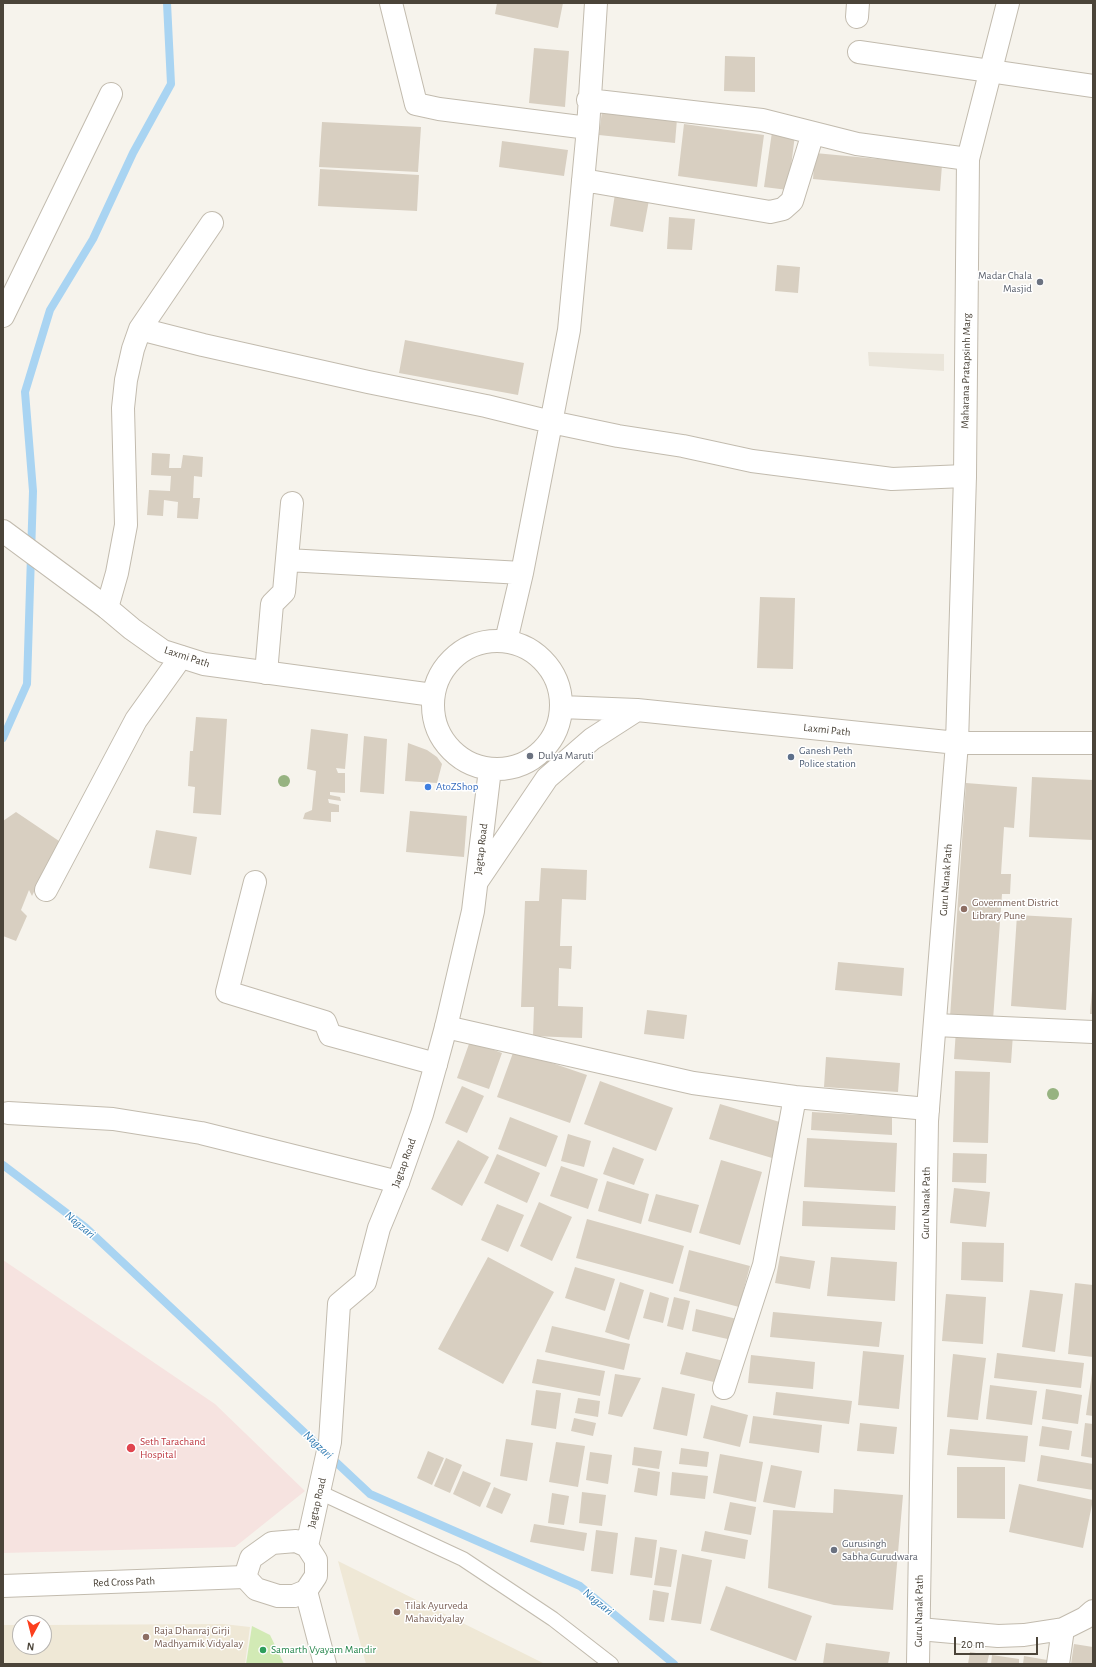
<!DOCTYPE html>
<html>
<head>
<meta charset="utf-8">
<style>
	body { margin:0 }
	#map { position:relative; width:1096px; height:1667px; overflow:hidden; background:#f6f3ec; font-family:"Alegreya Sans",sans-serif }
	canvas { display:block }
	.frame { position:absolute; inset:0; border:4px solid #4b4439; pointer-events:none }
	.north { position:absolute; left:12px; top:1615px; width:40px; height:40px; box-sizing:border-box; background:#fff; border:1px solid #b7b4b0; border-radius:50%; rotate:187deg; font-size:11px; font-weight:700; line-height:16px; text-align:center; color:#4b4439 }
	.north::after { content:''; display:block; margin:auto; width:14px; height:18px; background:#fc3f1d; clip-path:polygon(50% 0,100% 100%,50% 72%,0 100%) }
	.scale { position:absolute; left:954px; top:1637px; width:84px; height:18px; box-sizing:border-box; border:2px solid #4b4439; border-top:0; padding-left:5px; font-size:12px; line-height:14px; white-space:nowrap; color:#4b4439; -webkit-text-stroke:3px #fff; paint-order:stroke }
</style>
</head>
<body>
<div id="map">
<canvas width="1096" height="1667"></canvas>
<div class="frame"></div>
<div class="north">N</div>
<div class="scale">20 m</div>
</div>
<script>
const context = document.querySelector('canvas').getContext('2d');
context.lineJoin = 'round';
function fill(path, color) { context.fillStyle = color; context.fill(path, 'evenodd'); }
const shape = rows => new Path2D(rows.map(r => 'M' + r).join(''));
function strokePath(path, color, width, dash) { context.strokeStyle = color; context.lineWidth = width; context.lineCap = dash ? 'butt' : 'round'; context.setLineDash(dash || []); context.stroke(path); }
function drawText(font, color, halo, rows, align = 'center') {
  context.font = font + ' "Alegreya Sans",sans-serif'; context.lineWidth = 3; context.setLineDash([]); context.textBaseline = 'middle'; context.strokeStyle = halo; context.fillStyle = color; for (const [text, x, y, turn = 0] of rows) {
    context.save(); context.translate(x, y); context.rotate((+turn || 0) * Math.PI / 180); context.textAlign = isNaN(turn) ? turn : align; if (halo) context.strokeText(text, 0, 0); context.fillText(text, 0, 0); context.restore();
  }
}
fill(shape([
	[868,352,944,354,944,371,869,366]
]), '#eae5da');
fill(shape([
	[338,1561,545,1664,366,1664],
	[223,1624,250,1627,245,1664,3,1664,3,1625,20,1625,20,1647,44,1647,44,1625]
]), '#efe8d6');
fill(shape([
	[3,1260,215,1404,305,1491,235,1547,3,1553]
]), '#f6e3e0');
fill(shape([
	[252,1626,270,1635,284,1664,246,1664]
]), '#d2eab5');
strokePath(shape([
	[3,738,27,684,33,491,25,392,50,310,93,239,133,153,171,84,167,3],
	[3,1165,85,1227,370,1494,580,1586,674,1664]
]), '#a9d4f2', 8);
fill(shape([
	[497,3,563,3,558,28,495,14],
	[534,48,569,51,565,107,529,103],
	[725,56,755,57,755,92,724,91],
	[602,111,677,119,675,143,599,135],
	[322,122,421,127,418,172,319,167],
	[684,124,764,135,757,187,678,176],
	[772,132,795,135,788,190,764,187],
	[502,141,568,150,564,176,499,167],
	[815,153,942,165,940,191,813,179],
	[320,169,419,175,417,211,318,206],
	[615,194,649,200,643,232,610,226],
	[669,217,695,219,692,250,667,249],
	[777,265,800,267,798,293,775,291],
	[405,340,524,363,518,395,399,373],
	[152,453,170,454,169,468,181,468,183,455,203,457,202,477,194,476,193,498,200,498,198,519,177,518,178,502,164,500,163,516,147,515,149,490,170,491,171,476,151,475],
	[760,597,795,598,793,669,757,668],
	[196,717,227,719,221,815,193,813,195,787,188,786,190,751,193,751],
	[311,729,348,734,345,769,336,768,338,773,345,773,345,793,330,792,330,795,340,797,341,801,328,799,329,803,339,805,339,812,331,812,331,822,303,819,305,813,312,810,316,771,307,769],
	[364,736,387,739,384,794,360,792],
	[408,743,427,750,437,757,442,764,437,783,405,781],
	[1032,777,1093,780,1093,840,1029,837],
	[966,783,1017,787,1014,828,1004,827,1001,874,1011,874,1010,894,1002,894,993,1020,950,1017],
	[410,811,467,816,464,857,406,852],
	[16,812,59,841,32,896,29,890,21,910,27,916,16,941,3,936,3,821],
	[156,830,197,837,191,875,149,868],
	[541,868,587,870,586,900,562,899,560,946,572,946,571,969,559,968,558,1006,583,1007,582,1038,533,1036,534,1007,521,1007,525,901,539,901],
	[1017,915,1072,918,1066,1010,1011,1006],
	[838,962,904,968,902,996,835,990],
	[1092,990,1093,990,1093,1014,1090,1014],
	[647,1010,687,1015,684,1039,644,1034],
	[956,1030,1013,1034,1011,1063,954,1059],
	[470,1041,502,1053,489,1089,457,1078],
	[514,1050,587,1075,570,1123,497,1097],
	[826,1057,900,1063,898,1092,824,1087],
	[955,1071,990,1072,988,1143,953,1142],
	[600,1081,673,1108,656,1151,584,1124],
	[462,1086,484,1096,467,1133,445,1123],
	[720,1104,783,1123,772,1158,709,1139],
	[812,1112,892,1117,892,1135,811,1130],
	[510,1117,558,1136,546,1167,498,1149],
	[568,1134,591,1141,584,1167,561,1161],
	[807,1138,897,1143,895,1192,804,1187],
	[458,1140,489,1157,462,1206,431,1189],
	[613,1147,644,1159,634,1185,603,1174],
	[953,1153,987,1154,986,1183,952,1182],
	[497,1154,540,1173,527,1203,484,1183],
	[721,1160,762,1172,740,1245,699,1233],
	[561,1166,598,1179,588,1209,550,1196],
	[607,1181,649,1194,641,1224,598,1211],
	[954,1188,990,1192,986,1227,950,1223],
	[656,1194,699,1205,691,1233,648,1221],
	[803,1201,896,1206,895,1230,802,1226],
	[539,1202,572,1217,552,1261,520,1246],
	[497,1204,524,1215,508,1252,481,1240],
	[587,1219,684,1246,673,1284,576,1258],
	[962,1242,1004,1243,1003,1282,961,1280],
	[689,1250,750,1266,739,1307,679,1291],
	[780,1256,815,1261,810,1289,775,1283],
	[488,1257,554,1292,503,1384,438,1349],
	[831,1257,897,1262,895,1301,827,1296],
	[575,1267,615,1279,605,1311,565,1298],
	[620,1282,644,1290,629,1340,605,1332],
	[1075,1283,1093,1285,1093,1357,1068,1354],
	[1030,1290,1063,1294,1055,1352,1022,1347],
	[650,1292,669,1298,663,1323,643,1318],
	[946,1294,986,1297,983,1344,942,1341],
	[674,1297,690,1301,683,1330,667,1326],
	[696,1309,737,1319,732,1340,692,1331],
	[773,1312,882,1322,879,1347,770,1337],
	[552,1326,630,1344,624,1370,545,1352],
	[863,1351,904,1355,899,1409,858,1405],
	[686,1352,724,1361,718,1383,680,1374],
	[997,1353,1084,1363,1081,1388,994,1378],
	[953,1354,986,1358,978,1420,947,1417],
	[751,1355,815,1362,813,1389,748,1383],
	[537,1359,605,1371,600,1396,532,1383],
	[1092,1373,1093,1373,1093,1416,1086,1415],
	[615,1374,641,1378,622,1417,608,1414],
	[990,1385,1037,1391,1032,1425,986,1419],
	[662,1387,695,1394,687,1436,653,1429],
	[1046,1389,1082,1395,1078,1424,1042,1419],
	[536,1390,561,1393,556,1429,531,1425],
	[776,1392,852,1401,849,1424,773,1415],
	[578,1398,600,1401,598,1417,575,1413],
	[711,1405,748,1415,740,1447,703,1438],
	[753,1416,822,1425,819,1453,749,1443],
	[574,1418,596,1423,593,1436,571,1431],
	[860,1423,897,1427,894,1454,857,1451],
	[1085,1423,1093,1424,1093,1458,1081,1456],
	[1042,1426,1072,1431,1069,1450,1039,1446],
	[950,1429,1028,1436,1025,1462,947,1455],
	[506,1439,533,1443,527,1481,500,1476],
	[556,1442,585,1446,578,1487,549,1482],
	[634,1447,662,1451,659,1469,632,1465],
	[681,1448,709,1452,707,1467,679,1464],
	[428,1451,444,1458,432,1485,417,1478],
	[590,1452,612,1455,608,1484,586,1480],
	[720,1454,763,1462,756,1502,713,1493],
	[1041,1455,1093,1464,1093,1490,1037,1481],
	[446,1458,462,1465,450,1493,434,1486],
	[771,1465,802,1471,795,1508,763,1502],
	[957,1467,1005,1467,1005,1519,957,1518],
	[638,1468,660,1472,657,1496,634,1492],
	[463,1471,491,1483,480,1507,453,1494],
	[672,1472,708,1476,705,1499,670,1495],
	[1019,1484,1093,1500,1083,1548,1009,1532],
	[494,1487,511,1494,502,1514,486,1507],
	[834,1489,903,1495,893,1610,834,1605,768,1588,773,1510,833,1513],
	[582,1492,606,1495,602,1526,579,1523],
	[552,1493,569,1496,564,1525,548,1523],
	[730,1502,756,1507,751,1535,724,1530],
	[534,1524,587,1533,584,1551,530,1542],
	[596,1530,618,1533,613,1574,591,1571],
	[705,1531,748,1540,745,1559,701,1551],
	[635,1537,657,1540,652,1578,630,1575],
	[660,1547,677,1550,671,1587,654,1585],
	[682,1554,712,1560,701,1624,671,1620],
	[726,1586,812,1616,796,1661,710,1630],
	[653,1590,669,1593,664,1622,649,1620],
	[826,1643,890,1652,888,1664,823,1664],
	[1074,1644,1093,1647,1093,1664,1071,1664],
	[970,1652,989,1655,987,1664,968,1664],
	[992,1655,1019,1659,1019,1664,991,1664],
	[1024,1656,1053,1661,1053,1664,1023,1664]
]), '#d8cfc1');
const service = shape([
	[319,1492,463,1559,553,1619,611,1664]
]);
const minor = shape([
	[391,3,416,104,439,109,588,128],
	[857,17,858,3],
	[859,52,1093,86],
	[588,100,762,120,857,144,968,159],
	[583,180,770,212,783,209,792,201,813,133],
	[3,316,111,94],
	[140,329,203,345,368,382,486,406,551,422,618,436,683,446,752,461,892,479,965,476],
	[287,560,522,573],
	[107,608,117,573,126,525,123,408,126,380,133,349,140,329,212,223],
	[506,641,522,573,569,330,588,128,596,3],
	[266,673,272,604,284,592,292,503],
	[255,882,227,992,325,1022,330,1035,436,1064],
	[46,890,136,720,181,657],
	[935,1025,1093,1032],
	[446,1027,693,1083,795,1097,928,1109],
	[8,1113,113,1119,201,1133,398,1182],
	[724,1388,764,1265,795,1097],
	[3,1586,245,1577],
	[919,1629,998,1636,1024,1635,1063,1629,1085,1618,1093,1611],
	[1058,1664,1063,1629]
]);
const tertiary = shape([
	[3,531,107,608,132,629,163,651,204,664,433,695],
	'433 705a64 64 0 1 1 128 0a64 64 0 1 1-128 0Z',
	[561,707,637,710,957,743,1093,743],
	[478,880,547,778,592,739,637,710],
	[296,1541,307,1546,316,1560,316,1576,306,1591,294,1596,278,1596,256,1589,245,1577,251,1558,272,1543,296,1541],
	[307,1546,330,1442,339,1304,365,1282,379,1228,398,1182,422,1114,436,1064,446,1027,473,911,490,769],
	[306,1591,325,1664],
	[918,1664,927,1121,957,743,965,476,968,159,1008,3]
]);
strokePath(service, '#c2bbae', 16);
strokePath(minor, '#c2bbae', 24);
strokePath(tertiary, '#c2bbae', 24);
strokePath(service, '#fff', 14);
strokePath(minor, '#fff', 22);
strokePath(tertiary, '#fff', 22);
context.fillStyle = '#97b381';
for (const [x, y] of [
	[284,781],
	[1053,1094]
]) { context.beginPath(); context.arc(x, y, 6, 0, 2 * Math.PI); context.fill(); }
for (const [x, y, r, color] of [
	[1040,282,4,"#6b7280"],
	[530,756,4,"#6b7280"],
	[791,757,4,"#5c6f8a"],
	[428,787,4,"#3f7fe0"],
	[964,909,4,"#8d6e63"],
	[131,1448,5,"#e0444e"],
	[834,1550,4,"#6b7280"],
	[397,1612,4,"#8d6e63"],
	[146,1637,4,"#8d6e63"],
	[263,1650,4,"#2e9e5b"]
]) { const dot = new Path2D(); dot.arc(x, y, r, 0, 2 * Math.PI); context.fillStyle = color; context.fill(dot); strokePath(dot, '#fff', 1.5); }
drawText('11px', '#5b616d', '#fff', [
	["Madar Chala",1032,276,"right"],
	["Masjid",1032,289,"right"],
	["Dulya Maruti",538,756],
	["Gurusingh",842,1544],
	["Sabha Gurudwara",842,1557]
], 'left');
drawText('11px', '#4b4439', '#fff', [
	["Maharana Pratapsinh Marg",966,371,-89],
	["Laxmi Path",187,657,18],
	["Laxmi Path",827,730,6],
	["Jagtap Road",481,849,-83],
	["Guru Nanak Path",946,880,-86],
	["Jagtap Road",404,1163,-70],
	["Guru Nanak Path",926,1203,-89],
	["Jagtap Road",317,1503,-77],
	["Red Cross Path",124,1582,-2],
	["Guru Nanak Path",919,1611,-89]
]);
drawText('11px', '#4e5e75', '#fff', [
	["Ganesh Peth",799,751],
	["Police station",799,764]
], 'left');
drawText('11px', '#366cbe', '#fff', [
	["AtoZShop",436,787]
], 'left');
drawText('11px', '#785e54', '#fff', [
	["Government District",972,903],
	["Library Pune",972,916],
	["Tilak Ayurveda",405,1606],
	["Mahavidyalay",405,1619],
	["Raja Dhanraj Girji",154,1631],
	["Madhyamik Vidyalay",154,1644]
], 'left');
drawText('11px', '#be3a42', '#fff', [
	["Seth Tarachand",140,1442],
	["Hospital",140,1455]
], 'left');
drawText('11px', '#27864d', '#fff', [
	["Samarth Vyayam Mandir",271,1650]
], 'left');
drawText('italic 12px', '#2e7ab2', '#fff', [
	["Nagzari",80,1225,40],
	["Nagzari",318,1445,43],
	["Nagzari",598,1602,39]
]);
</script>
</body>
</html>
